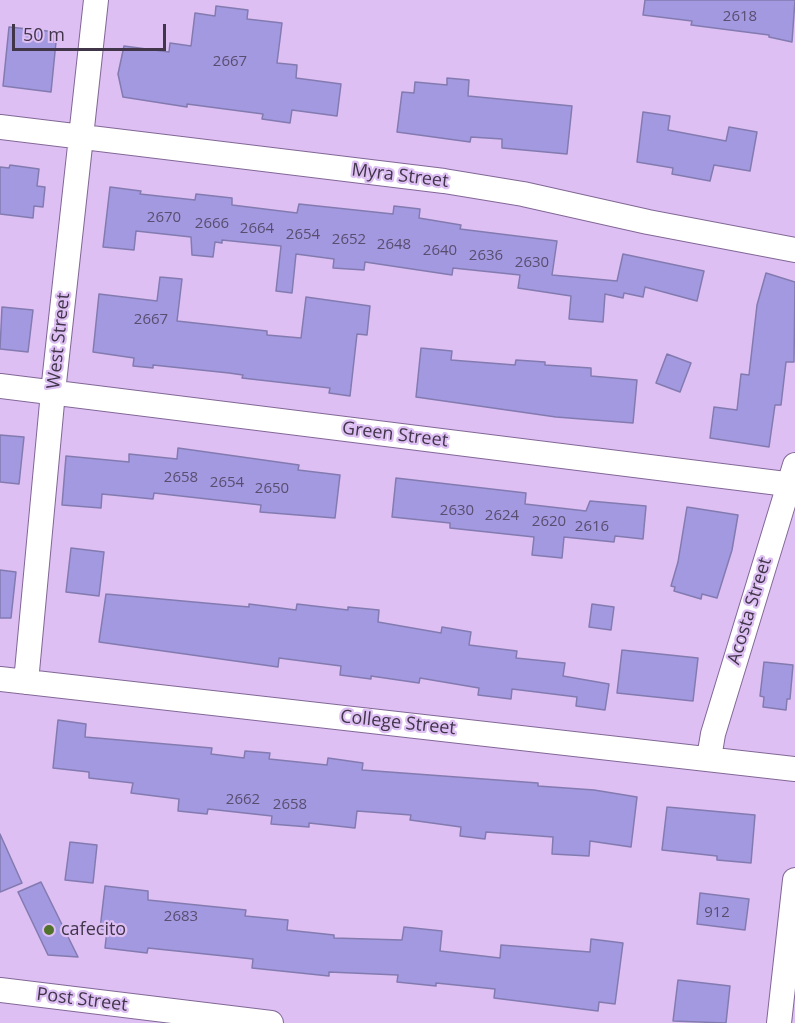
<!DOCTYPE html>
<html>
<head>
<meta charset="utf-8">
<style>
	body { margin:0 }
	#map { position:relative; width:795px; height:1023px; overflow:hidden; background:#ddbff3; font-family:"Open Sans",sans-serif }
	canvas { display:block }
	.scale { position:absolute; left:12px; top:24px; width:154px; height:27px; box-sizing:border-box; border:3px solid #41354a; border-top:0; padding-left:8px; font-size:18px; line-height:21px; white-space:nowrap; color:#41354a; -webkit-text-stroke:4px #ddbff3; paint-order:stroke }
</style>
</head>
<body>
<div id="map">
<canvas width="795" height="1023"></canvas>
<div class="scale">50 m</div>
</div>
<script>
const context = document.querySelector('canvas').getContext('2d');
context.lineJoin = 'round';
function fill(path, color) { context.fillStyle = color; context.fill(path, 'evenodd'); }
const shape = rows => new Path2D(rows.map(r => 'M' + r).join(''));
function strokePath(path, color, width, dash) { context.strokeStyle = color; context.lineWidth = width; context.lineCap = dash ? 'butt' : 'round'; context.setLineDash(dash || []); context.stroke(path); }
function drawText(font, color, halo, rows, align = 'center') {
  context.font = font + ' "Open Sans",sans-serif'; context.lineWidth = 4.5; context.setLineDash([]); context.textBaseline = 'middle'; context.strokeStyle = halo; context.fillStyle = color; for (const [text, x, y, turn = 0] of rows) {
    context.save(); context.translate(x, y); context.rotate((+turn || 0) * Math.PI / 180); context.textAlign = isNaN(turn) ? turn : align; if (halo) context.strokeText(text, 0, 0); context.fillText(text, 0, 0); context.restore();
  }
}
const building = shape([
	[645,0,795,0,792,42,769,37,769,35,691,25,692,21,643,15,645,0],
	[216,6,248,10,247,19,282,23,277,63,297,65,296,78,341,84,337,116,292,110,290,123,262,119,263,114,187,104,187,107,123,97,118,74,124,46,169,52,170,43,191,46,195,13,215,16,216,6],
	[9,27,57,32,51,92,3,86,9,27],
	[447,78,469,80,468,96,572,106,567,154,502,148,502,139,471,137,470,142,397,132,402,92,414,93,415,82,447,85,447,78],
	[643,112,670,116,668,130,726,141,729,127,757,132,750,171,714,165,710,181,672,174,673,168,637,162,643,112],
	[10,165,39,169,37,186,45,187,43,207,34,206,33,218,0,214,0,167,9,168,10,165],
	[110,187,141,191,140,194,195,200,196,194,232,198,232,205,297,213,299,204,393,214,394,206,420,209,419,218,461,225,460,229,557,241,552,275,617,281,623,254,704,271,697,301,645,287,643,297,624,293,623,298,605,294,603,322,569,319,571,296,518,288,520,275,453,268,452,275,365,262,364,270,333,268,334,259,296,254,292,293,276,291,281,246,222,240,222,243,215,242,213,257,192,255,191,237,136,231,134,250,103,247,110,187],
	[766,273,795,282,794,362,786,362,781,405,775,405,769,447,710,438,714,407,737,410,741,374,749,375,757,305,766,273],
	[160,277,182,279,177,321,267,331,267,335,301,338,306,297,370,306,367,335,357,334,350,396,329,393,330,388,242,378,243,375,229,373,153,365,153,368,133,366,134,358,93,352,99,294,157,301,160,277],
	[2,307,33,310,28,352,0,349,2,307],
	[421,348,452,351,451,360,515,365,516,360,545,362,545,365,591,368,591,376,637,380,633,423,556,417,416,397,421,348],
	[667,354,691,363,680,392,656,383,667,354],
	[0,435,24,437,19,484,0,482,0,435],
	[178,448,299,465,298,470,340,475,335,518,260,512,261,505,154,493,153,499,102,494,101,508,62,505,66,456,129,462,129,454,177,459,178,448],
	[396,478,526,493,525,504,586,511,590,501,646,506,643,539,615,536,614,542,564,537,562,558,532,555,534,537,450,528,450,523,392,517,396,478],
	[687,507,738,515,732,550,717,598,702,594,701,599,674,591,675,587,671,586,678,562,687,507],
	[71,548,104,552,99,596,66,592,71,548],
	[0,570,16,572,11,618,0,618,0,570],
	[106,594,249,607,249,604,296,610,297,604,348,610,348,607,379,610,378,622,441,633,442,627,471,632,469,645,517,651,516,658,565,663,563,676,609,684,605,710,576,706,577,697,512,689,511,699,478,695,479,688,420,678,419,683,371,676,371,679,340,675,341,666,279,658,278,667,99,642,106,594],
	[592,604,614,607,611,630,589,627,592,604],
	[622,650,698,658,693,701,617,693,622,650],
	[764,662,793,665,790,699,787,699,786,710,763,707,764,697,760,696,764,662],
	[58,720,86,724,85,737,212,748,211,754,244,758,245,751,270,753,269,759,327,765,328,758,363,763,362,770,538,783,538,786,594,790,637,797,631,847,590,841,589,856,552,854,553,837,486,832,485,839,460,836,461,827,410,820,411,815,357,811,355,828,309,823,309,827,271,824,272,816,208,809,207,814,178,811,179,799,131,793,133,783,89,778,89,772,53,768,58,720],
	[667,807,755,815,751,863,717,860,717,856,662,850,667,807],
	[0,834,22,883,0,892,0,834],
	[70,842,97,845,93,883,65,880,70,842],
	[41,882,78,957,48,955,18,892,41,882],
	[105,886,148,891,148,900,246,910,245,916,288,920,287,930,334,935,334,938,402,940,404,927,442,931,440,951,500,958,501,945,590,952,591,939,623,943,615,1004,599,1002,598,1011,494,998,495,989,436,983,436,986,397,982,398,975,329,972,329,976,252,968,253,959,148,948,147,953,105,948,107,930,100,929,105,886],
	[700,893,749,899,745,930,697,924,700,893],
	[678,980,730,986,726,1023,673,1021,678,980]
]);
fill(building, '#a399e1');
strokePath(building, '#837bb0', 1.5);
const minor = shape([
	[0,127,444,181,523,194,648,222,795,250],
	[0,386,795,485],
	[0,679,795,769],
	[26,682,53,392,96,0],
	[709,758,713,734,795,465],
	[0,990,271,1023],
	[779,1023,795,880]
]);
strokePath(minor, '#826796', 26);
strokePath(minor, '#fff', 24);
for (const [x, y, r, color] of [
	[49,930,6,"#51722a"]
]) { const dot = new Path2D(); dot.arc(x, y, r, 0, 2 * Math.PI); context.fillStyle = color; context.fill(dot); strokePath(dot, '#ddbff3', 2); }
drawText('15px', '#5a4e70', null, [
	["2618",740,17],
	["2667",230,62],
	["2670",164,218],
	["2666",212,224],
	["2664",257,229],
	["2654",303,235],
	["2652",349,240],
	["2648",394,245],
	["2640",440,251],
	["2636",486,256],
	["2630",532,263],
	["2667",151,320],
	["2658",181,478],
	["2654",227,483],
	["2650",272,489],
	["2630",457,511],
	["2624",502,516],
	["2620",549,522],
	["2616",592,527],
	["2662",243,800],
	["2658",290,805],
	["912",717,913],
	["2683",181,917]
]);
drawText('18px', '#41354a', '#ddbff3', [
	["Myra Street",400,176,7],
	["West Street",59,341,-84],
	["Green Street",395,435,7],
	["Acosta Street",750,611,-73],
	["College Street",398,723,6],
	["Post Street",82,1000,7]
]);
drawText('18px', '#41354a', '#ddbff3', [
	["cafecito",61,930]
], 'left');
</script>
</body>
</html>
